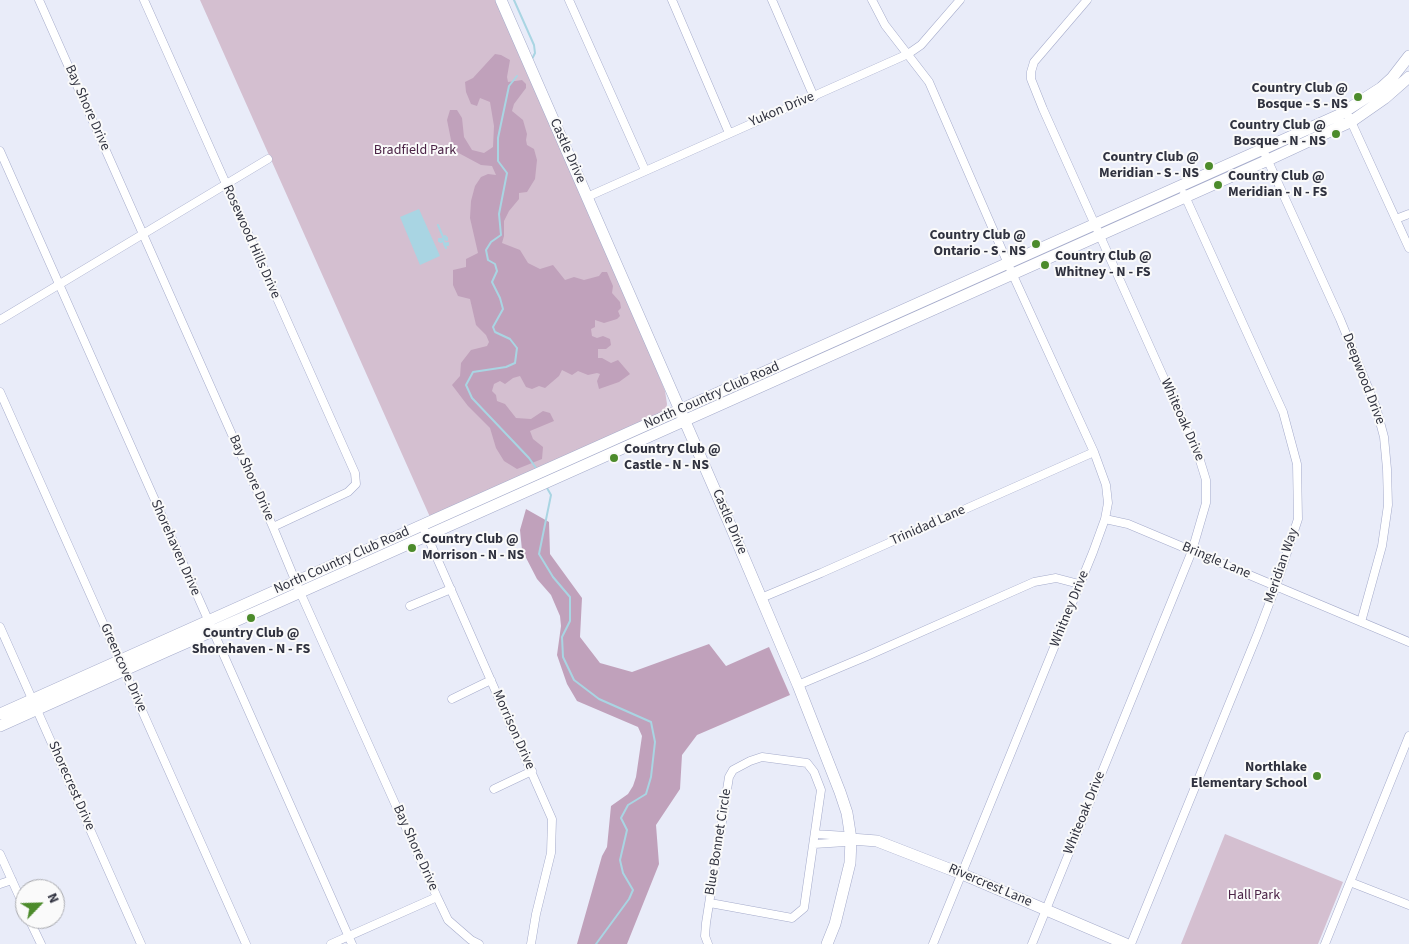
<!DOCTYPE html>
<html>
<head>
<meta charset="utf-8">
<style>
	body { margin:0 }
	#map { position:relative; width:1409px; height:944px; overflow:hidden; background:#e9ecf9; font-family:"Source Sans 3",sans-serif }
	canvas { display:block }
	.north { position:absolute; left:15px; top:879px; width:50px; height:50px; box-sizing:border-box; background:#fafafa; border:1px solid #a9aaaf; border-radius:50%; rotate:66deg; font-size:14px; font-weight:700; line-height:20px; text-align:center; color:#30323f }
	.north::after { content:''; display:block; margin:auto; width:18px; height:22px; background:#4c8b2b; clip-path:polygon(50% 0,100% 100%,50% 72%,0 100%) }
</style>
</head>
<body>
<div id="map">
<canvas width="1409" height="944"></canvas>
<div class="north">N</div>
</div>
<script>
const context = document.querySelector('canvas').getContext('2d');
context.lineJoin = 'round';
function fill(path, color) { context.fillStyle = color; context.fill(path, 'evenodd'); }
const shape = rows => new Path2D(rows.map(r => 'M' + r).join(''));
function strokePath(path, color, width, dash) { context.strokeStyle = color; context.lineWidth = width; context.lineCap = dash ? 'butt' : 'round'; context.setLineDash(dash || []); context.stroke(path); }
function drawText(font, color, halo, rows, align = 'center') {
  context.font = font + ' "Source Sans 3",sans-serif'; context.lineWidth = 4; context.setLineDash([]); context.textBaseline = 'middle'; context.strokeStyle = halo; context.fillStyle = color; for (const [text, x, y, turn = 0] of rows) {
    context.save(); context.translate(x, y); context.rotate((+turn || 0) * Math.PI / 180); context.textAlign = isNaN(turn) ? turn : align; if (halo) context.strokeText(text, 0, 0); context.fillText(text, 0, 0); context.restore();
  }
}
fill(shape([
	[200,0,497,0,642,333,665,391,667,404,666,411,430,517],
	[1225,834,1343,882,1318,944,1181,944]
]), '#d4bfd0');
fill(shape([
	[495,54,501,55,510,60,507,77,508,82,522,80,526,84,526,88,514,104,512,111,523,120,527,134,526,140,527,145,534,149,537,160,535,179,527,192,519,193,519,199,509,211,504,221,504,236,502,243,520,250,528,263,540,269,553,265,565,280,574,277,584,280,599,276,602,272,607,272,613,286,612,293,620,302,621,308,618,311,620,316,617,319,604,323,595,320,595,327,591,329,592,336,597,338,603,336,610,339,611,345,606,349,598,349,598,358,602,358,611,363,618,360,630,374,619,382,599,389,597,381,600,374,597,373,588,375,578,371,572,375,562,370,559,376,545,388,539,386,532,389,526,387,520,376,513,378,505,384,500,381,494,384,492,391,496,395,497,401,505,404,516,418,531,419,543,411,550,413,554,421,530,431,533,439,543,447,542,459,517,469,504,461,496,448,490,428,468,406,452,385,460,376,461,363,471,350,487,346,489,342,486,335,476,325,470,299,458,296,453,285,453,270,466,267,466,259,478,253,470,218,471,201,475,186,481,177,488,174,496,175,492,166,481,165,453,150,447,120,450,110,457,110,462,118,464,137,472,150,484,153,493,147,494,126,490,102,480,98,477,106,471,104,466,92,465,82,473,78],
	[526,509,549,522,550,554,582,598,580,637,600,663,632,672,709,644,726,666,769,647,790,695,697,735,682,755,680,789,656,825,659,864,627,944,577,944,602,856,607,847,611,806,628,794,633,786,636,777,642,736,638,727,577,701,567,684,557,655,561,626,560,616,551,595,537,579,522,550,520,530]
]), '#c0a1bb');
fill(shape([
	[419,209,440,256,420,265,400,217]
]), '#a9d5e3');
strokePath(shape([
	[514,0,534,45,535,53,532,59],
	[517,76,509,86,498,138,498,161,507,173,499,214,501,235,491,242,486,250,488,260,495,264,497,271,492,282,500,298,503,309,493,327,495,332,510,339,517,348,515,363,506,367,473,372,466,385,472,398,529,458,536,468],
	[438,225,443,237],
	[444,239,447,240,447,238,445,236,444,237,442,241,441,242,439,241,439,239,442,239,443,240,443,241,445,245],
	[445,245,448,245,448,243,444,244,446,248],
	[547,488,551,495,539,554,553,577,570,597,570,621,562,637,563,657,574,680,599,699,651,722,655,742,651,777,646,794,628,805,621,818,627,830,620,860,623,873,633,890,629,899,596,944]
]), '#a9d5e3', 2);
const street = shape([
	[39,0,273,527,300,592,437,897,448,920,471,940,479,944],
	[144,0,355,473,356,484,348,492,273,527],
	[569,0,645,170],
	[672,0,729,133],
	[772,0,814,97],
	[872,0,885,25,929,82,1012,273,1094,452,1106,485,1108,503,1105,519,1093,552,933,944],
	[1349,117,1409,248],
	[1263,150,1340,319,1376,407,1384,437,1387,469,1388,505,1382,546,1361,622],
	[0,151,352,944],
	[587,197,908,54,921,45,960,0],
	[1396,219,1409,214],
	[0,320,268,159],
	[0,392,246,944],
	[1105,519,1128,524,1409,642],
	[425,531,552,819,551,853,536,914,531,944],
	[761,598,821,573,1094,452],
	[410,606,451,589],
	[0,627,141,944],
	[798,685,867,656,1034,582,1056,578,1079,584],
	[452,699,491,680],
	[494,789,532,771],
	[815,834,846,836,851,839],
	[814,844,846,842,851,839],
	[0,854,25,909],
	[1350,882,1409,905],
	[0,884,12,880],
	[29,919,41,944],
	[331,944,437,897],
	[708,944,705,936,706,923,729,777,733,770,750,761,762,757,807,763,814,772,821,790,804,908,792,918,710,903],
	[1032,944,1192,551,1206,503,1206,480,1198,454,1043,109,1031,79,1031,72,1034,62,1087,0],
	[1131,944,1258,633,1276,586,1298,519,1297,464,1283,412,1184,194],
	[1325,944,1409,736]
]);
const secondary = shape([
	[501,0,728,520,798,685,840,792,847,813,851,839,850,863,835,924,827,944],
	[0,714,1339,115,1381,88,1392,78,1409,56],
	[0,726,167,651,256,612,1268,160,1352,121,1385,98,1409,77],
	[851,839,877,841,962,874,1126,944]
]);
strokePath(street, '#a5abcb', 9);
strokePath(secondary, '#a5abcb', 12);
strokePath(street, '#fff', 8);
strokePath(secondary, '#fff', 11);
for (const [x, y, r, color] of [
	[1358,97,5,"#4c8b2b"],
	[1336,134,5,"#4c8b2b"],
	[1209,166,5,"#4c8b2b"],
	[1218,185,5,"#4c8b2b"],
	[1036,244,5,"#4c8b2b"],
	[1045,265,5,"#4c8b2b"],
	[614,458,5,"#4c8b2b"],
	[412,548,5,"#4c8b2b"],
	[251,618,5,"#4c8b2b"],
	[1317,776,5,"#4c8b2b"]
]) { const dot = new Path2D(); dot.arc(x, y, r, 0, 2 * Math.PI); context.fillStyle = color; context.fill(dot); strokePath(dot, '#fafafa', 2); }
drawText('bold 14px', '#30323f', '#fafafa', [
	["Country Club @",1348,89],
	["Bosque - S - NS",1348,105],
	["Country Club @",1326,126],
	["Bosque - N - NS",1326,142],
	["Country Club @",1199,158],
	["Meridian - S - NS",1199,174],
	["Country Club @",1228,177,"left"],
	["Meridian - N - FS",1228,193,"left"],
	["Country Club @",1026,236],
	["Ontario - S - NS",1026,252],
	["Country Club @",1055,257,"left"],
	["Whitney - N - FS",1055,273,"left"],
	["Country Club @",624,450,"left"],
	["Castle - N - NS",624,466,"left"],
	["Country Club @",422,540,"left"],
	["Morrison - N - NS",422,556,"left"],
	["Country Club @",251,634,"center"],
	["Shorehaven - N - FS",251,650,"center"],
	["Northlake",1307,768],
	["Elementary School",1307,784]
], 'right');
drawText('14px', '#30323f', '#fafafa', [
	["Bay Shore Drive",87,108,66],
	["Yukon Drive",782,110,-23],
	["Castle Drive",567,151,66],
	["Rosewood Hills Drive",251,242,66],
	["Deepwood Drive",1363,379,69],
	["North Country Club Road",712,396,-24],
	["Whiteoak Drive",1182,420,66],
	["Bay Shore Drive",251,478,66],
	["Castle Drive",729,522,67],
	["Trinidad Lane",928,526,-24],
	["Shorehaven Drive",175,548,66],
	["North Country Club Road",342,561,-24],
	["Bringle Lane",1216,561,23],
	["Meridian Way",1282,566,-71],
	["Whitney Drive",1070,609,-68],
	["Greencove Drive",123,668,66],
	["Morrison Drive",513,730,66],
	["Shorecrest Drive",71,786,66],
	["Whiteoak Drive",1085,813,-68],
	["Blue Bonnet Circle",719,842,-81],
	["Bay Shore Drive",415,848,66],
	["Rivercrest Lane",990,886,23]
]);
drawText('14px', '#4c2447', '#fafafa', [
	["Bradfield Park",415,151],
	["Hall Park",1254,896]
]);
</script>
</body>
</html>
